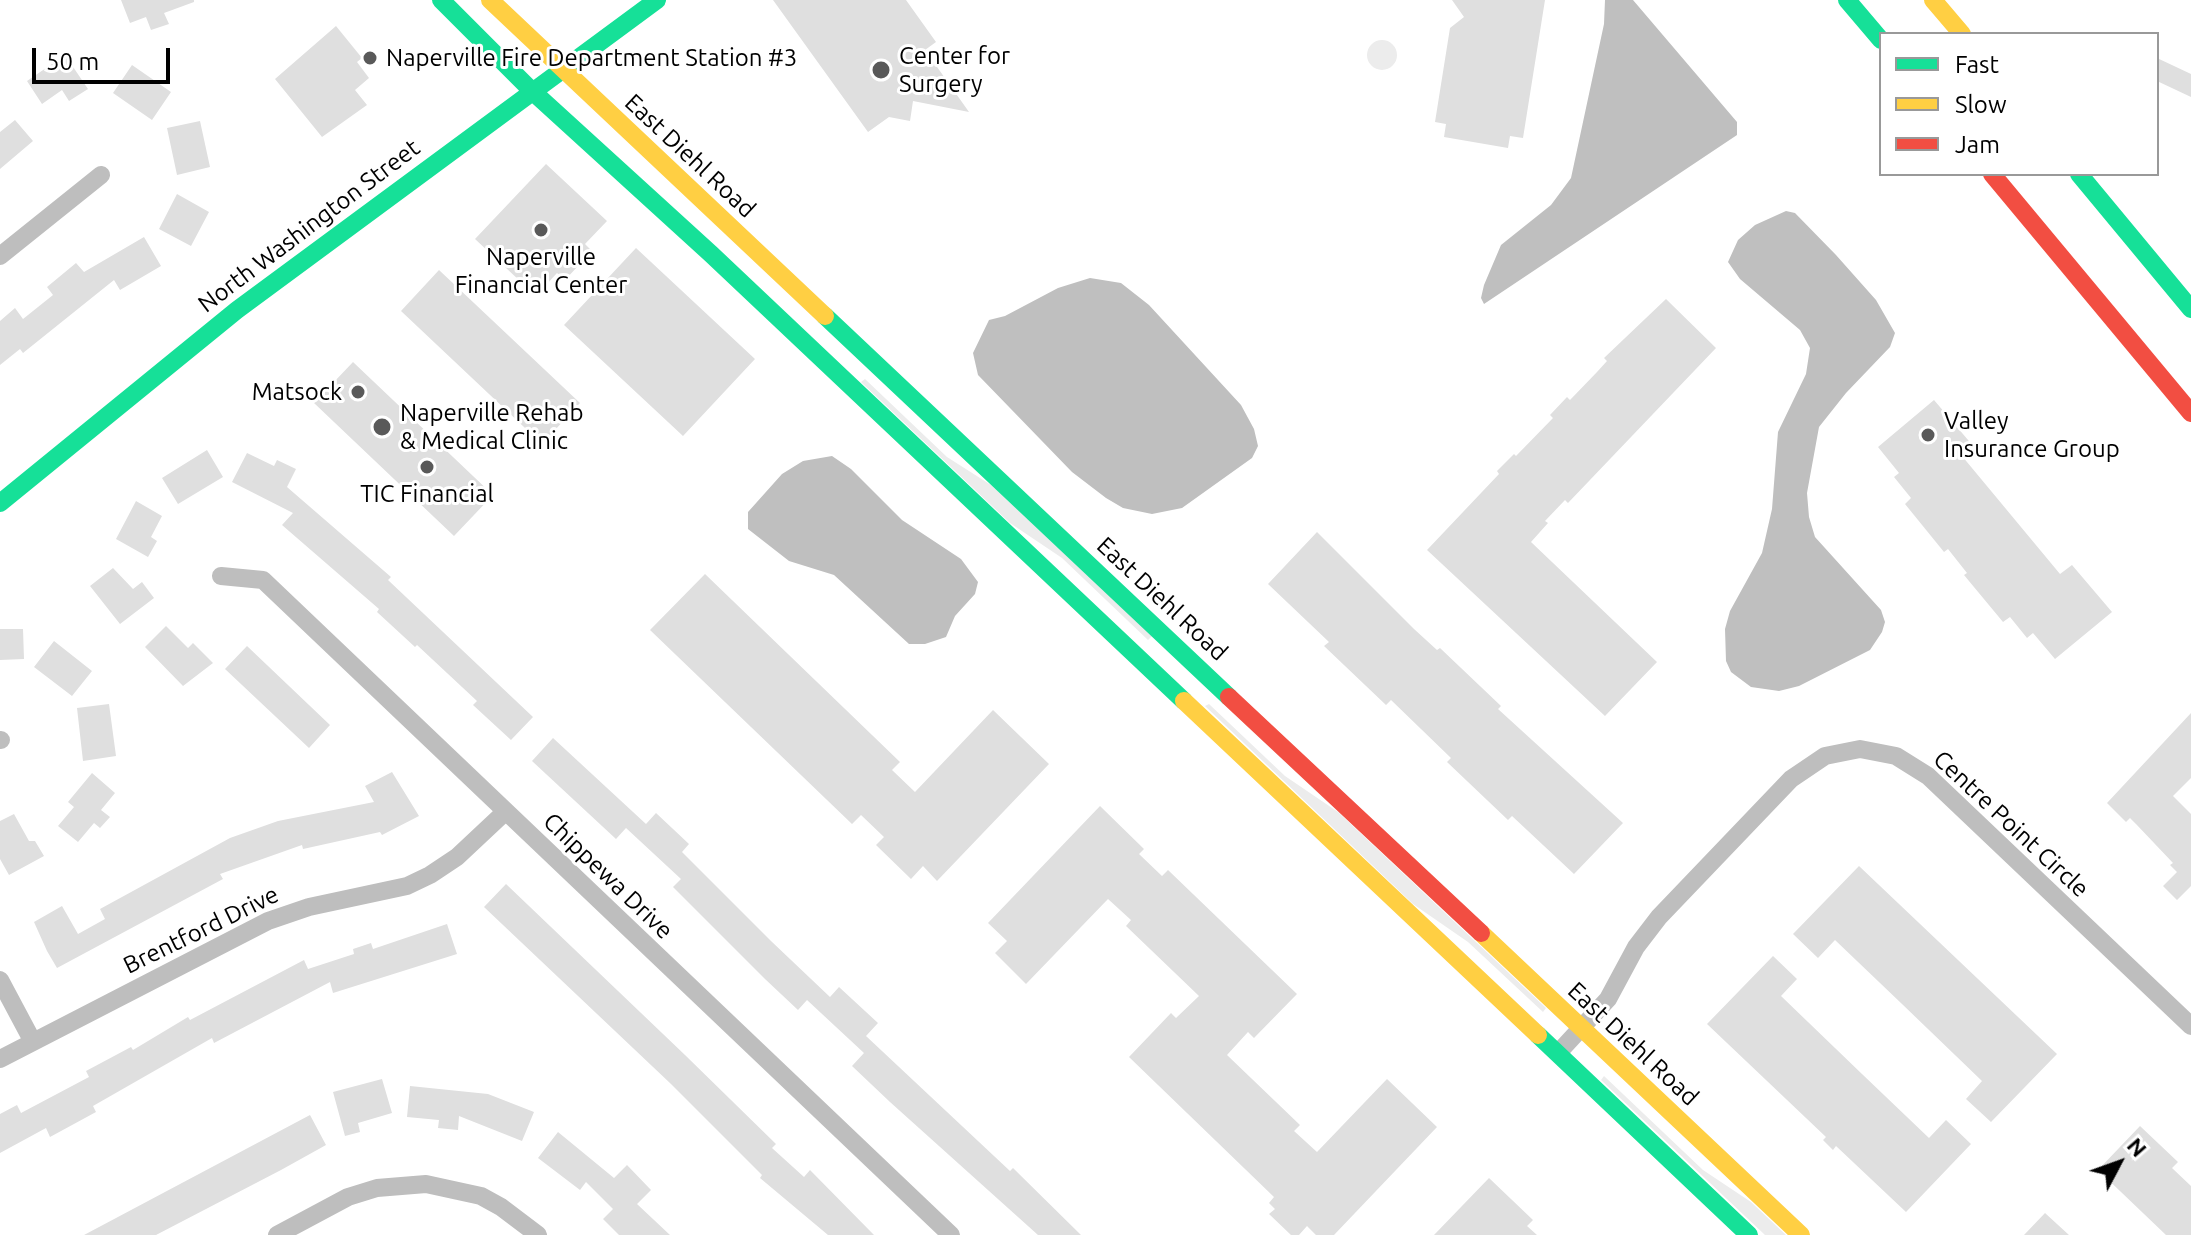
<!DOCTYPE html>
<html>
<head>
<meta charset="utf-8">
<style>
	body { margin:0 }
	#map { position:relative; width:2191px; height:1235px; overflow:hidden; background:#fff; font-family:Ubuntu,sans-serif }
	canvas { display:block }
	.legend { position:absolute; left:1879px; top:32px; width:280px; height:144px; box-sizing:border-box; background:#fff; border:2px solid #999; margin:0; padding:10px 14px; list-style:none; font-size:24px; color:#000 }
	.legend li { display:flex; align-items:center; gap:16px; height:40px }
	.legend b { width:40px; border:2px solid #999 }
	.north { position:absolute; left:2079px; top:1123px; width:80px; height:80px; -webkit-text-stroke:6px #fff; paint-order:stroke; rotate:49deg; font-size:22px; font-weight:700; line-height:32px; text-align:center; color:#000 }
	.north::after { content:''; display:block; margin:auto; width:28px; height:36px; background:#000; clip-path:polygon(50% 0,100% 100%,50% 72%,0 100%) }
	.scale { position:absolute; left:32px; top:48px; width:138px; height:36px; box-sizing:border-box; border:4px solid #000; border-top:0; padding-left:10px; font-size:24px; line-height:28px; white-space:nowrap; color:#000; -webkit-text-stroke:6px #fff; paint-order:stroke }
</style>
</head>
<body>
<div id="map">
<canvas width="2191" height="1235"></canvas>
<ul class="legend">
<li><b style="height:10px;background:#16e098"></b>Fast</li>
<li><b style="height:10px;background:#ffcf43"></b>Slow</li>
<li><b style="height:10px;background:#f24e42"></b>Jam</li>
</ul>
<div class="north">N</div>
<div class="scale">50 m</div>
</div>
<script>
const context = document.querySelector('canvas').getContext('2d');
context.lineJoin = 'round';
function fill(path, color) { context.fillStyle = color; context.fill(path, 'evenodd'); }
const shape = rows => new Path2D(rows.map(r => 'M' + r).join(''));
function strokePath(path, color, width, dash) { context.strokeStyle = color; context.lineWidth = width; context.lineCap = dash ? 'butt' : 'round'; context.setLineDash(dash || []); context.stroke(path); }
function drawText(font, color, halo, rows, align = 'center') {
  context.font = font + ' Ubuntu,sans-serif'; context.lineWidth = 6; context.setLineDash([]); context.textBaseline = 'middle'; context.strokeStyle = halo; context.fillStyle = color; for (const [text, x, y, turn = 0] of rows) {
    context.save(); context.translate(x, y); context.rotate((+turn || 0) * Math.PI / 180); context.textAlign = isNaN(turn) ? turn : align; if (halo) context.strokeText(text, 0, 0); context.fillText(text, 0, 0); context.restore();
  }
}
fill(shape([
	'1367 55a15 15 0 1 1 30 0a15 15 0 1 1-30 0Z',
	[865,379,947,457,991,485,1152,636,1148,640,1062,558,1010,523,861,382],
	[1209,704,1285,776,1338,812,1546,1008,1543,1012,1468,942,1413,904,1205,706],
	[1604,1076,1703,1170,1751,1202,1786,1235,1765,1235,1601,1080]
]), '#ececec');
fill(shape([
	[1605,0,1633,0,1737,122,1737,135,1484,304,1481,298,1484,285,1501,245,1551,205,1571,178,1604,24],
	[1786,211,1795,213,1836,255,1876,300,1895,333,1890,347,1846,393,1819,427,1807,493,1809,517,1815,537,1881,610,1885,622,1882,632,1870,650,1799,686,1779,691,1751,687,1731,672,1726,661,1725,629,1730,611,1762,553,1772,509,1778,432,1806,374,1810,348,1800,330,1740,279,1728,262,1738,240,1755,225],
	[1090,278,1121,283,1149,305,1241,405,1254,429,1258,446,1252,458,1182,508,1152,514,1123,508,1106,498,1072,472,978,375,973,353,989,320,1005,316,1058,288],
	[832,456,851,469,902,520,961,559,978,582,975,594,955,616,946,637,925,644,909,644,834,575,789,561,748,529,748,512,782,474,803,461]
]), '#bfbfbf');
fill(shape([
	[121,0,194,0,194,2,164,13,169,24,151,30,146,17,130,23],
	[773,0,906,0,936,42,925,50,969,112,913,101,910,121,889,117,868,132],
	[1452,0,1545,0,1523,138,1510,136,1508,148,1444,137,1446,124,1435,122,1450,28,1464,17],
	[336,26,362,58,357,62,369,78,355,90,367,105,322,137,275,79],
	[65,55,88,89,69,101,62,90,42,104,27,81],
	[2157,58,2191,74,2191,97,2157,81],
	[132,65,171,92,152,120,113,93],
	[15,120,33,141,0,169,0,132],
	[200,121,210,167,177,175,167,128],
	[546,164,607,221,585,244,592,251,565,280,557,273,536,296,475,239],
	[177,194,209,212,191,246,159,229],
	[144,237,161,266,120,290,114,280,23,353,20,349,0,365,0,321,15,308,23,319,53,295,47,287,76,263,84,272],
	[636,248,755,359,683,436,564,325],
	[439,270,580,403,542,444,401,311],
	[1666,299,1716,348,1568,503,1565,500,1545,521,1548,523,1531,542,1657,662,1605,716,1427,550,1499,474,1497,471,1514,454,1516,456,1553,418,1550,415,1567,397,1570,400,1597,372,1607,361,1604,358],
	[353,362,493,495,454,536,314,403],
	[1934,400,1974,447,1962,456,2060,574,2072,565,2112,612,2055,659,2033,633,2027,638,2010,617,2003,622,1964,575,1967,573,1948,549,1944,552,1905,504,1911,498,1894,477,1899,473,1878,447],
	[207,450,223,477,178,504,162,478],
	[247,453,274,466,277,460,296,469,287,487,391,577,388,580,533,717,511,740,473,705,477,701,417,645,415,647,377,612,379,609,282,525,293,513,232,482],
	[136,501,162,516,151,537,157,541,148,557,116,539],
	[1317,532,1414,629,1437,650,1440,648,1501,706,1498,709,1623,823,1574,874,1512,816,1508,820,1447,762,1451,758,1391,700,1386,705,1324,646,1329,642,1268,584],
	[113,568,133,589,142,582,154,598,120,624,90,586],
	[705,574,900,762,892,770,915,792,993,710,1049,764,937,881,923,866,911,879,876,845,884,837,861,815,852,824,650,630],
	[166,626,188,648,193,643,213,663,183,686,145,647],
	[0,629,23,629,24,659,0,660],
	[54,641,92,671,72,696,34,667],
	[247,646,330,725,309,748,225,669],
	[109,704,116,756,83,761,77,708],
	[2191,713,2191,778,2173,796,2191,814,2191,886,2177,900,2163,886,2177,872,2170,865,2173,863,2136,824,2130,818,2126,822,2107,803],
	[553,738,646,824,656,813,689,844,682,852,771,941,830,997,839,987,878,1023,866,1036,1010,1171,1013,1168,1081,1235,1038,1235,890,1102,852,1066,864,1053,807,1000,798,1010,765,979,673,887,681,879,626,828,616,839,532,761],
	[392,772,419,816,382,835,380,832,303,849,302,845,220,874,223,879,57,968,47,951,34,922,62,906,78,934,105,919,100,909,230,838,278,821,374,802,365,786],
	[92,773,115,793,101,810,110,817,100,828,94,823,78,842,58,826,74,807,68,802],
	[1100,806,1144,849,1139,854,1162,876,1168,870,1297,994,1254,1038,1248,1032,1227,1055,1300,1125,1294,1131,1317,1152,1387,1079,1437,1127,1334,1235,1316,1235,1307,1226,1299,1235,1291,1235,1269,1214,1275,1209,1269,1203,1274,1197,1129,1057,1171,1013,1176,1018,1199,996,1126,926,1131,920,1108,899,1026,984,995,953,1007,941,988,923],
	[14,814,29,841,35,841,44,856,9,875,0,859,0,821],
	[1859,866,2057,1054,1991,1122,1966,1099,1982,1081,1902,1004,1835,940,1818,958,1793,934],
	[506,884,685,1055,776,1144,772,1148,804,1177,810,1170,874,1235,828,1235,760,1178,762,1175,671,1084,484,907],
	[447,924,457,954,333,993,330,982,214,1043,212,1038,93,1106,96,1112,50,1137,46,1128,0,1153,0,1114,17,1105,21,1113,89,1077,86,1071,131,1047,133,1050,188,1017,190,1020,304,960,308,969,354,954,353,949,371,943,373,949],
	[1773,956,1797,979,1781,996,1862,1074,1929,1138,1946,1120,1971,1144,1906,1212,1836,1146,1833,1150,1823,1140,1826,1137,1707,1024],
	[382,1079,392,1113,358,1123,360,1132,345,1136,333,1092],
	[410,1086,488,1094,534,1112,522,1141,459,1116,458,1130,438,1128,439,1120,407,1117],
	[310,1115,326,1145,281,1170,156,1235,84,1235],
	[2140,1126,2178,1162,2172,1168,2191,1186,2191,1235,2166,1235,2098,1170],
	[558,1132,614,1178,627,1165,651,1190,637,1204,670,1235,619,1235,603,1219,613,1209,586,1182,580,1190,538,1158],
	[1489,1178,1533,1220,1527,1226,1537,1235,1434,1235],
	[2045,1213,2069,1235,2024,1235]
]), '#dfdfdf');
strokePath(shape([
	[0,256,101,175],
	[221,576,263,580,951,1235],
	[0,740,1,740],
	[0,980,33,1042],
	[1558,1053,1608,999,1636,947,1659,917,1791,779,1825,756,1860,749,1896,756,1928,776,2191,1026],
	[0,1059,268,921,309,907,407,886,430,875,457,857,505,812],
	[277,1235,348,1197,377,1188,426,1184,481,1196,501,1207,538,1235]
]), '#bebebe', 18);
strokePath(shape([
	[441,0,531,90,711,254,1184,701],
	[1847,0,1881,40],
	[2079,174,2191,309],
	[825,316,1229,697],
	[0,503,237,310,657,0],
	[1538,1035,1749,1235]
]), '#16e098', 18);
strokePath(shape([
	[490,0,825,316],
	[1933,0,1962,34],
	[1184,701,1538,1035],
	[1481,933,1801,1235]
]), '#ffcf43', 18);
strokePath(shape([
	[1992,174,2191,413],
	[1229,697,1481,933]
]), '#f24e42', 18);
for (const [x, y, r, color] of [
	[370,58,8,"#595959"],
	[881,70,10,"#595959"],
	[541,230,8,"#595959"],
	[358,392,8,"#595959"],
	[382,427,10,"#595959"],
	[1928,435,8,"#595959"],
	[427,467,8,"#595959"]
]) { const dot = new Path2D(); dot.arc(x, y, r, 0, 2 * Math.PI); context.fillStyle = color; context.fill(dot); strokePath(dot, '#fff', 3); }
drawText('24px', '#000', '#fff', [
	["Center for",899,56],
	["Surgery",899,84],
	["Naperville Fire Department Station #3",386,58],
	["Naperville",541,257,"center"],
	["Financial Center",541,285,"center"],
	["Matsock",342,392,"right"],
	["Naperville Rehab",400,413],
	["& Medical Clinic",400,441],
	["Valley",1944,421],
	["Insurance Group",1944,449],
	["TIC Financial",427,494,"center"]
], 'left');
drawText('24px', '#000', '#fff', [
	["East Diehl Road",690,156,43],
	["North Washington Street",309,226,-37],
	["East Diehl Road",1162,599,43],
	["Centre Point Circle",2011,824,43],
	["Chippewa Drive",608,876,44],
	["Brentford Drive",201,930,-26],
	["East Diehl Road",1633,1044,43]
]);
</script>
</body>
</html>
